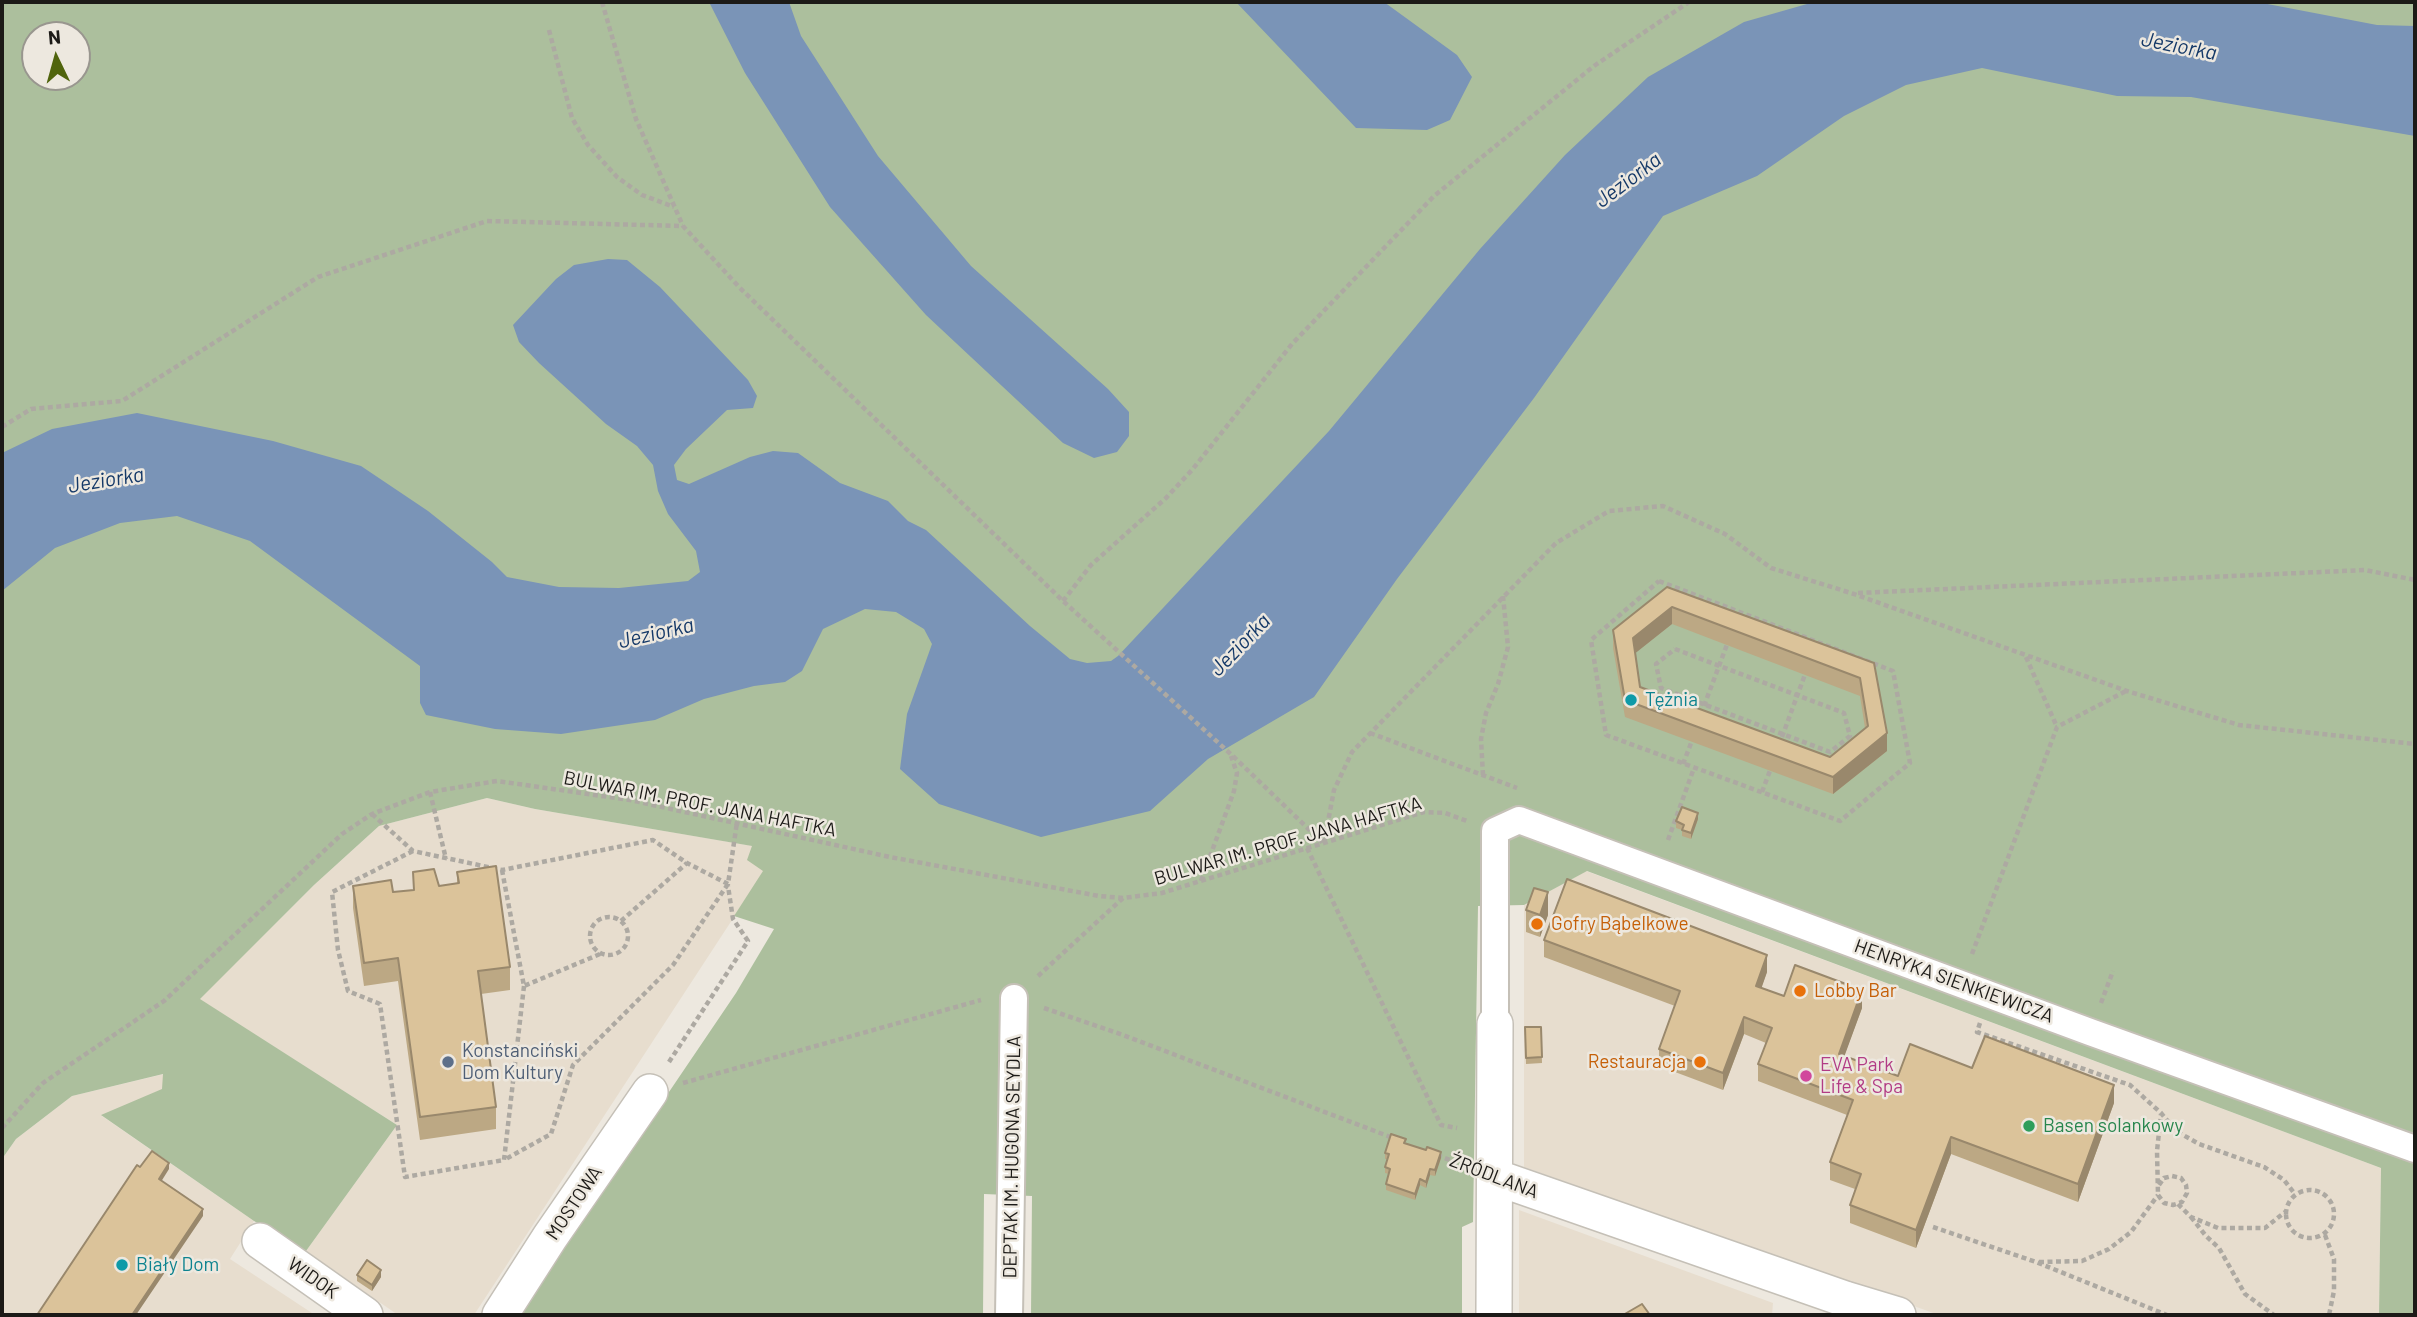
<!DOCTYPE html>
<html>
<head>
<meta charset="utf-8">
<style>
	body { margin:0 }
	#map { position:relative; width:2417px; height:1317px; overflow:hidden; background:#ede8df; font-family:Barlow,sans-serif }
	canvas { display:block }
	.frame { position:absolute; inset:0; border:4px solid #1c1a17; pointer-events:none }
	.north { position:absolute; left:21px; top:21px; width:70px; height:70px; box-sizing:border-box; background:#ede8df; border:2px solid #99968f; border-radius:50%; rotate:355deg; font-size:19px; font-weight:700; line-height:28px; text-align:center; color:#1c1a17 }
	.north::after { content:''; display:block; margin:auto; width:24px; height:32px; background:#50640d; clip-path:polygon(50% 0,100% 100%,50% 72%,0 100%) }
</style>
</head>
<body>
<div id="map">
<canvas width="2417" height="1317"></canvas>
<div class="frame"></div>
<div class="north">N</div>
</div>
<script>
const context = document.querySelector('canvas').getContext('2d');
context.lineJoin = 'round';
function fill(path, color) { context.fillStyle = color; context.fill(path, 'evenodd'); }
const shape = rows => new Path2D(rows.map(r => 'M' + r).join(''));
function strokePath(path, color, width, dash) { context.strokeStyle = color; context.lineWidth = width; context.lineCap = dash ? 'butt' : 'round'; context.setLineDash(dash || []); context.stroke(path); }
function drawText(font, color, halo, rows, align = 'center') {
  context.font = font + ' Barlow,sans-serif'; context.lineWidth = 5; context.setLineDash([]); context.textBaseline = 'middle'; context.strokeStyle = halo; context.fillStyle = color; for (const [text, x, y, turn = 0] of rows) {
    context.save(); context.translate(x, y); context.rotate((+turn || 0) * Math.PI / 180); context.textAlign = isNaN(turn) ? turn : align; if (halo) context.strokeText(text, 0, 0); context.fillText(text, 0, 0); context.restore();
  }
}
fill(shape([
	[487,798,535,809,753,846,764,871,474,1315,398,1315,306,1251,397,1125,199,999,314,885,379,826],
	[1586,871,2381,1168,2379,1315,1939,1315,1524,1167,1524,905],
	[164,1074,163,1089,102,1116,254,1221,230,1259,315,1315,2,1315,2,1159,16,1139,72,1096],
	[1519,1210,1773,1303,1772,1315,1519,1315]
]), '#e7ddce');
fill(shape([
	[2,2,2415,2,2415,1315,2379,1315,2381,1168,1587,871,1524,905,1478,906,1473,1222,1462,1227,1462,1315,1031,1315,1032,1196,984,1194,983,1315,518,1315,736,993,774,929,734,916,763,871,747,860,752,846,535,809,487,798,379,826,314,885,200,999,397,1125,306,1251,254,1221,101,1115,162,1089,163,1074,72,1096,16,1139,2,1159],
	[35,35,77,35,77,77,35,77]
]), '#acbf9d');
fill(shape([
	[709,2,789,2,801,36,878,156,971,266,1108,389,1129,412,1129,436,1117,452,1094,458,1063,443,926,315,830,207,745,73],
	[1236,2,1384,2,1457,55,1472,77,1450,120,1427,130,1356,128],
	[1814,2,2257,2,2377,25,2415,26,2415,136,2191,97,2117,96,1982,68,1906,85,1844,116,1757,176,1663,216,1534,398,1397,579,1314,697,1208,759,1150,811,1041,837,939,804,900,769,907,714,932,644,924,629,896,612,865,609,823,629,802,671,785,682,754,686,704,699,655,720,561,734,495,729,426,715,420,703,420,666,250,541,177,516,120,523,55,548,2,591,2,453,52,429,137,413,273,441,361,466,428,511,492,562,507,577,559,587,619,588,688,581,700,572,696,551,668,514,658,491,653,465,637,446,606,424,539,363,519,342,513,325,556,279,574,265,608,259,627,260,660,287,748,380,757,396,753,408,727,410,686,449,674,465,677,480,689,484,750,457,773,451,798,453,840,483,888,501,908,521,926,530,1030,626,1070,659,1087,663,1111,661,1118,656,1329,431,1480,249,1565,155,1648,77,1744,22]
]), '#7a94b7');
const pedestrian = shape([
	[1495,1024,1495,831,1519,820,2090,1032,2415,1149],
	[1009,1315,1014,998]
]);
const minor = shape([
	[1495,1177,1845,1299,1898,1315],
	[260,1241,365,1315],
	[500,1315,550,1237,650,1092],
	[1494,1315,1495,1024]
]);
strokePath(pedestrian, '#c5c0b7', 30);
strokePath(minor, '#c5c0b7', 38);
strokePath(shape([
	[602,2,636,119,683,226,739,287,1063,601,1235,758,1323,843],
	[549,30,572,118,588,145,617,177,642,195,674,207],
	[2,427,31,409,122,401,318,277,487,221,683,226],
	[1659,581,1893,671,1910,763,1840,821,1606,735,1591,640,1659,581],
	[1858,593,2365,570,2415,580],
	[1063,601,1091,565,1166,498,1192,470,1292,344,1434,196,1594,66,1689,2],
	[1675,649,1844,713,1850,736,1830,752,1661,688,1656,664,1675,649],
	[2026,657,2057,727],
	[1704,706,1728,642],
	[1370,733,1517,788],
	[1782,737,1807,669],
	[1683,764,1693,738],
	[1483,775,1481,739,1486,713,1498,684,1508,647,1503,596],
	[430,792,446,859],
	[1762,792,1771,768],
	[372,814,413,851,502,870,653,840,687,863,728,884,737,822],
	[1668,840,1694,768],
	[1324,843,1334,790,1352,752,1556,543,1609,511,1663,506,1725,534,1771,568,1854,594,2127,691,2239,725,2415,744],
	[1307,848,1441,1125,1457,1128],
	[413,851,332,892,338,950,348,991,380,1004,405,1177,504,1160],
	[502,870,524,986,600,954],
	[1201,881,1234,791,1237,773,1231,756],
	'590 936a19 19 0 1 1 38 0a19 19 0 1 1-38 0Z',
	[621,921,687,863],
	[1972,954,2057,727,2126,691],
	[1038,976,1123,898],
	[524,986,504,1160,551,1134,573,1065,673,965,728,884],
	[2101,1003,2113,971],
	[1044,1008,1123,1035,1393,1138],
	[1980,1023,1977,1032,2130,1085,2161,1113,2176,1131,2199,1144,2264,1167,2284,1180,2295,1194],
	[669,1062,748,941,733,919,728,886],
	[683,1083,981,1000],
	[2,1128,43,1083,164,1001,342,834,372,814,430,792,497,781,630,800,890,857,1099,896,1123,898,1162,893,1424,812,1445,813,1467,821],
	[1437,1155,1458,1163],
	[2159,1185,2164,1178,2172,1176,2181,1178,2186,1185,2187,1193,2182,1202,2173,1205,2164,1203,2158,1195,2157,1151,2161,1114],
	'2286 1214a24 24 0 1 1 48 0a24 24 0 1 1-48 0Z',
	[2178,1204,2191,1217,2218,1228,2265,1228,2285,1212],
	[2191,1217,2206,1236,2219,1248,2245,1294,2274,1315],
	[1933,1227,2036,1262,2167,1315],
	[2325,1235,2334,1259,2334,1291,2329,1315],
	[2039,1262,2082,1261,2109,1249,2131,1232,2158,1195]
]), '#ada9a2', 4.5, [5, 3.5]);
strokePath(pedestrian, '#fff', 26);
strokePath(minor, '#fff', 35);
fill(shape([
	[1667,587,1874,663,1887,751,1833,794,1625,717,1613,648,1613,630],
	[1672,624,1860,696,1865,728,1830,757,1640,687,1635,653],
	[1698,819,1691,839,1682,836,1682,830,1676,828,1676,821],
	[413,872,439,886,457,884,457,872,510,967,510,990,481,994,496,1107,496,1129,420,1140,398,981,364,986,353,908,353,886,393,892,413,890],
	[1526,910,1548,915,1540,937,1526,932],
	[1544,940,1767,972,1761,988,1784,996,1862,1008,1844,1056,1898,1076,1972,1068,2114,1103,2078,1202,1951,1154,1916,1248,1850,1223,1850,1205,1855,1189,1830,1180,1830,1162,1847,1115,1758,1081,1758,1064,1766,1043,1744,1034,1723,1090,1659,1066,1659,1049,1675,1006,1544,957],
	[1525,1027,1541,1027,1542,1063,1526,1064],
	[1406,1143,1441,1158,1435,1176,1430,1175,1426,1188,1420,1185,1415,1200,1386,1190,1386,1184,1389,1174,1385,1173,1385,1167,1387,1159,1385,1159,1385,1153],
	[357,1275,381,1277,372,1291,357,1281]
]), '#bca884');
fill(shape([
	[1672,607,1672,624,1633,655,1633,638],
	[1887,733,1887,751,1833,794,1833,777],
	[1698,813,1698,819,1691,839,1691,833],
	[1548,892,1548,915,1540,937,1540,915],
	[1767,955,1767,972,1756,1004,1756,986],
	[1862,990,1862,1008,1839,1071,1839,1054],
	[1744,1017,1744,1034,1723,1090,1723,1073],
	[2114,1085,2114,1103,2078,1202,2078,1184],
	[1951,1137,1951,1154,1916,1248,1916,1230],
	[1441,1152,1441,1158,1435,1176,1435,1170],
	[169,1163,169,1169,159,1185,159,1179],
	[1430,1169,1430,1175,1426,1188,1426,1182],
	[1420,1179,1420,1185,1415,1200,1415,1194],
	[203,1209,203,1216,136,1315,132,1315],
	[381,1270,381,1277,372,1291,372,1285]
]), '#99886c');
const building = shape([
	[1667,587,1874,663,1887,733,1833,777,1625,700,1613,630,1667,587],
	[1672,607,1860,678,1868,726,1830,757,1640,687,1633,638,1672,607],
	[1682,807,1698,813,1691,833,1682,830,1684,825,1676,821,1682,807],
	[496,866,510,967,478,971,496,1107,420,1117,398,958,364,963,353,886,391,880,393,892,414,890,413,872,434,869,439,886,459,883,457,872,496,866],
	[1567,879,1767,955,1756,986,1784,996,1795,965,1862,990,1839,1054,1898,1076,1910,1044,1972,1068,1985,1036,2114,1085,2078,1184,1951,1137,1916,1230,1850,1205,1861,1174,1830,1162,1853,1100,1758,1064,1772,1028,1744,1017,1723,1073,1659,1049,1680,991,1544,940,1567,879],
	[1534,888,1548,892,1540,915,1526,910,1534,888],
	[1525,1027,1541,1027,1542,1057,1526,1058,1525,1027],
	[1391,1134,1406,1139,1404,1143,1426,1150,1427,1147,1441,1152,1435,1170,1430,1169,1426,1182,1420,1179,1415,1194,1386,1184,1390,1169,1385,1167,1389,1154,1385,1153,1391,1134],
	[152,1151,169,1163,159,1179,203,1209,132,1315,37,1315,137,1165,140,1167,152,1151],
	[367,1260,381,1270,372,1285,357,1275,367,1260],
	[1642,1304,1650,1315,1623,1315,1642,1304]
]);
fill(building, '#dbc39a');
strokePath(building, '#99886c', 2);
for (const [x, y, r, color] of [
	[1631,700,7,"#0f9aa8"],
	[1537,924,7,"#e8710a"],
	[1800,991,7,"#e8710a"],
	[448,1062,7,"#5c6f8a"],
	[1700,1062,7,"#e8710a"],
	[1806,1076,7,"#d1479c"],
	[2029,1126,7,"#2e9e5b"],
	[122,1265,7,"#0f9aa8"]
]) { const dot = new Path2D(); dot.arc(x, y, r, 0, 2 * Math.PI); context.fillStyle = color; context.fill(dot); strokePath(dot, '#ede8df', 2.5); }
drawText('19px', '#0d838f', '#ede8df', [
	["Tężnia",1645,700],
	["Biały Dom",136,1265]
], 'left');
drawText('19px', '#1c1a17', '#ede8df', [
	["BULWAR IM. PROF. JANA HAFTKA",700,804,11],
	["BULWAR IM. PROF. JANA HAFTKA",1288,841,-16],
	["HENRYKA SIENKIEWICZA",1954,981,20],
	["DEPTAK IM. HUGONA SEYDLA",1012,1157,-89],
	["ŹRÓDLANA",1494,1176,21],
	["MOSTOWA",574,1203,-56],
	["WIDOK",313,1278,35]
]);
drawText('19px', '#c56008', '#ede8df', [
	["Gofry Bąbelkowe",1551,924],
	["Lobby Bar",1814,991],
	["Restauracja",1686,1062,"right"]
], 'left');
drawText('19px', '#4e5e75', '#ede8df', [
	["Konstanciński",462,1051],
	["Dom Kultury",462,1073]
], 'left');
drawText('19px', '#b23c85', '#ede8df', [
	["EVA Park",1820,1065],
	["Life & Spa",1820,1087]
], 'left');
drawText('19px', '#27864d', '#ede8df', [
	["Basen solankowy",2043,1126]
], 'left');
drawText('italic 21px', '#153968', '#ede8df', [
	["Jeziorka",2179,46,11],
	["Jeziorka",1628,180,-37],
	["Jeziorka",106,480,-9],
	["Jeziorka",656,633,-13],
	["Jeziorka",1240,645,-46]
]);
</script>
</body>
</html>
